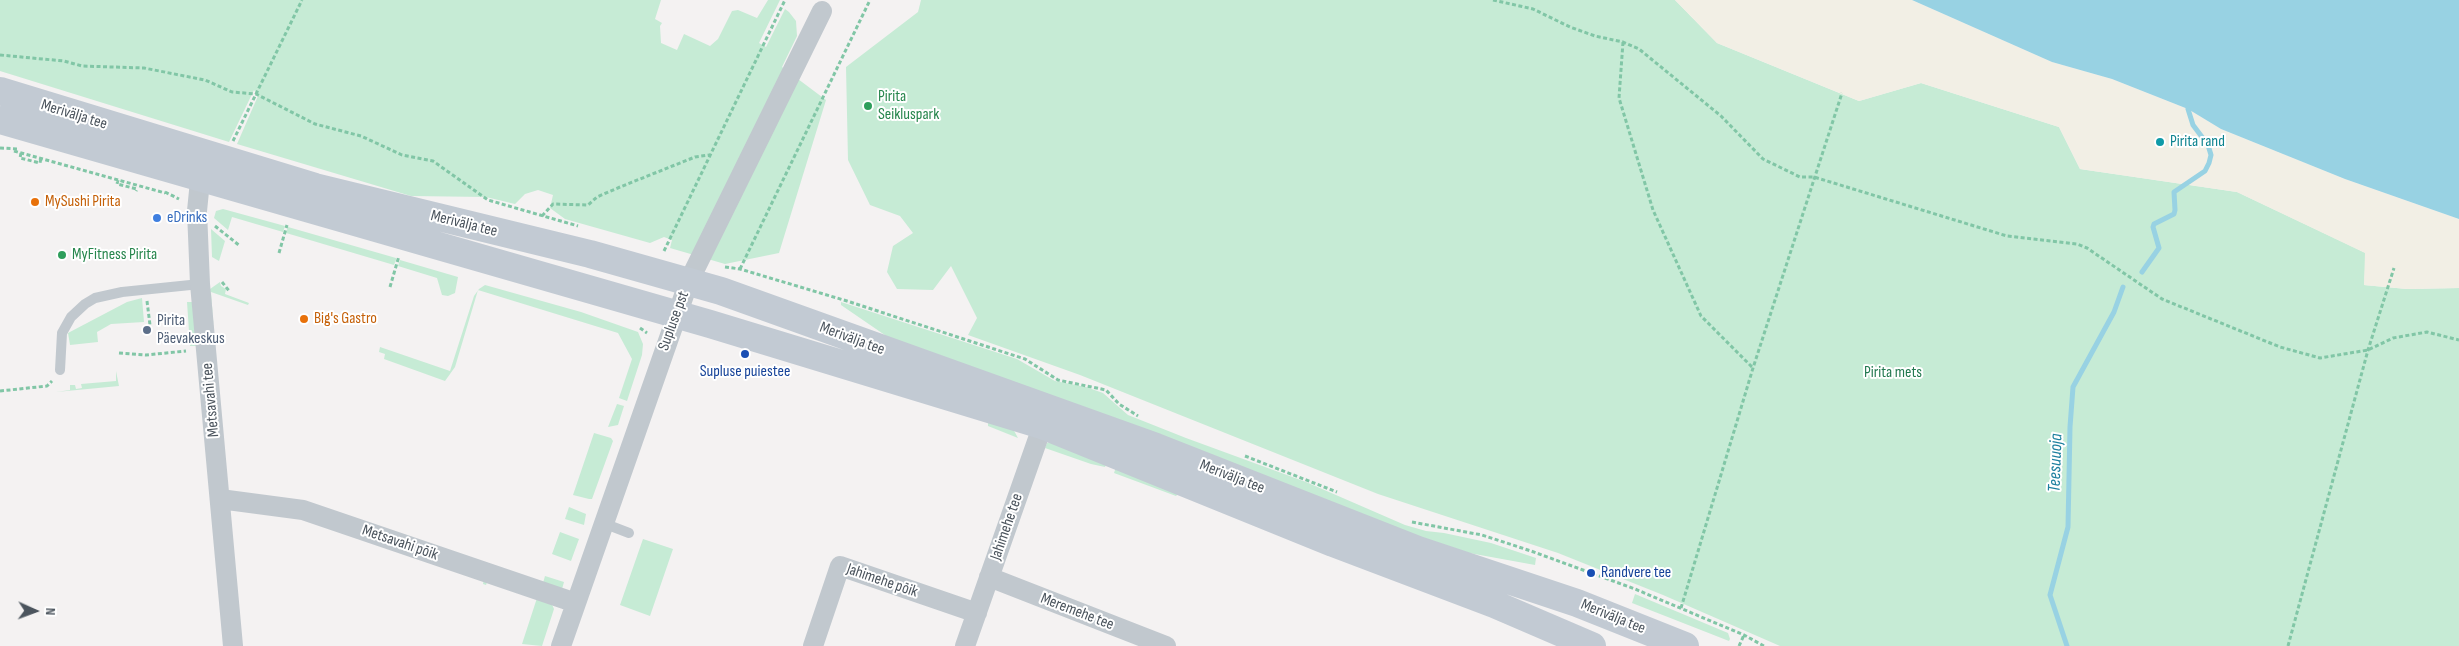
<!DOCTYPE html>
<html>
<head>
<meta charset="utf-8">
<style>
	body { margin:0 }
	#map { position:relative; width:2459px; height:646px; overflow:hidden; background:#f4f2f2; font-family:"Sofia Sans Condensed",sans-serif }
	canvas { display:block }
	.north { position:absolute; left:10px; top:586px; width:50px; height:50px; -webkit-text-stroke:4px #fff; paint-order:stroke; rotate:92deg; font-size:14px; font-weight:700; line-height:20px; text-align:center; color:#4b545d }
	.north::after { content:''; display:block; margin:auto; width:18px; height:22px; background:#4b545d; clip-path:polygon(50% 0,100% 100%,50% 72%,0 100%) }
</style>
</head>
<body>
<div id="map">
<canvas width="2459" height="646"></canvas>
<div class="north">N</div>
</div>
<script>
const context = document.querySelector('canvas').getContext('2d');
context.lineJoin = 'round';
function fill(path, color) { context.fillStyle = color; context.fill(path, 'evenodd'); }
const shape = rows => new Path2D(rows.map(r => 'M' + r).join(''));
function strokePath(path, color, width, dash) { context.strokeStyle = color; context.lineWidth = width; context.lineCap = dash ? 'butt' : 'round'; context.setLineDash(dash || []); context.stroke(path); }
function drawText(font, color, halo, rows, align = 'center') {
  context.font = font + ' "Sofia Sans Condensed",sans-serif'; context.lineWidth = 4; context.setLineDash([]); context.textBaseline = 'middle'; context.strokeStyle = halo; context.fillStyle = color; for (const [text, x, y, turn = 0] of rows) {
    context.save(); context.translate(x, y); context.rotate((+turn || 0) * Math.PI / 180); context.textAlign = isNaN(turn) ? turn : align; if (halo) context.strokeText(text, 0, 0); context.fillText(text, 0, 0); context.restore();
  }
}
fill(shape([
	[0,0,661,0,655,19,662,23,660,26,661,43,677,50,684,34,710,46,718,39,732,11,738,10,757,18,768,0,780,0,759,43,766,47,785,9,789,12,796,21,797,36,782,67,826,100,779,253,725,264,670,248,672,240,664,237,650,243,565,219,550,208,553,195,538,190,525,194,515,204,486,197,411,196,237,144,258,96,254,90,229,142,0,71],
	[921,0,1675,0,1717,43,1859,101,1921,83,2059,127,2080,169,2237,192,2366,253,2364,285,2407,289,2459,288,2459,646,1780,646,1663,595,1558,553,1378,494,1080,375,968,335,977,318,951,266,933,290,897,289,887,272,893,246,913,233,900,216,870,205,848,160,846,67,918,12],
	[223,209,285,226,283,232,232,217,228,230,214,218,216,211],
	[288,227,396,258,396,260,394,265,293,235,286,233],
	[211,229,225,241,219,261,212,257],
	[400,260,458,277,455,293,448,296,442,295,437,278,398,266],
	[220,282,221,286,226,289,225,294,249,303,248,305,211,292,214,332,210,289],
	[485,285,581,312,638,332,643,344,642,355,627,401,619,398,632,359,618,333,478,290,455,367,445,381,384,359,385,354,379,352,380,347,450,371,474,296,479,289],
	[142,298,144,322,111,324,97,332,98,342,70,345,68,333,127,302],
	[187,302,194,302,199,346,190,346],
	[841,302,1017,359,1055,381,1086,387,1103,393,1128,415,1186,438,1306,482,1405,525,1426,531,1444,533,1491,543,1536,558,1535,565,1458,551,895,342,841,305],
	[116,371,119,386,56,392,70,390,70,385,75,385,76,389,82,388,81,384,116,381],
	[617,404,624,406,618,425,608,427],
	[988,420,1012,427,1018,438,988,426],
	[594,433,611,438,613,441,592,499,589,499,573,495],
	[1051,442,1107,462,1105,467,1091,464,1045,448,1047,443],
	[1116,467,1178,494,1176,496,1114,473],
	[569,507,586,514,584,525,565,519],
	[560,532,579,539,571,561,552,554],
	[643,539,673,549,650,616,620,605],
	[545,576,564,582,562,589,543,583],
	[484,577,550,600,554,609,542,646,522,644,537,598,488,580,486,585,483,584],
	[1635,594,1728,633,1730,639,1729,641,1632,603]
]), '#c6ebd5');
fill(shape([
	[1675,0,1912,0,2052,62,2112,79,2188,109,2221,129,2345,179,2459,219,2459,288,2407,289,2364,285,2365,253,2237,192,2080,169,2059,127,1921,83,1859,101,1717,43]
]), '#f2efe5');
fill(shape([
	[1912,0,2459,0,2459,219,2345,179,2221,129,2188,109,2112,79,2052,62]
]), '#98d2e3');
strokePath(shape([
	[2142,272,2159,248,2153,227,2154,224,2174,214,2175,210,2174,192,2205,171,2209,163,2211,155,2208,145,2193,125,2188,109],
	[2067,646,2050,595,2068,527,2070,427,2073,387,2114,312,2123,287]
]), '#98d2e3', 5);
strokePath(shape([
	[1493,0,1533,9,1570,27,1595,36,1623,42,1639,49,1721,116,1763,159,1800,177,1814,177,2007,236,2077,244,2087,248,2162,299,2280,347,2320,358,2368,350,2393,338,2427,332,2459,340],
	[1623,42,1619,98,1653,210,1701,316,1753,368],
	[0,55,64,61,82,66,144,68,205,80,232,92,256,94,315,124,361,136,402,155,433,161,488,200,578,226],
	[233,141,302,0],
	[0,148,19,149],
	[14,151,165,193],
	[21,153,20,158,40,163,41,158],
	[118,180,117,184,137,189,136,191],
	[165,192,179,199],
	[542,216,553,204,588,205,597,197,620,187,695,157,709,155],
	[215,226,240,246],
	[664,251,785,0],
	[279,253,287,225],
	[725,267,740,269,847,301,1025,359,1058,380,1106,390,1119,404,1138,416],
	[740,269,870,0],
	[222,282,230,292],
	[390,287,399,256],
	[147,301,150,325],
	[640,328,647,333],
	[119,353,146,355,186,351],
	[0,391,47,386,52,381],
	[1245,456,1337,492],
	[1412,522,1482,535,1531,551,1635,589,1744,635,1764,646],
	[1681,608,1753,368,1842,93],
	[1739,646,1744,635],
	[2288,646,2368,350,2394,268]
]), '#81c6a6', 3, [4, 2.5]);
strokePath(shape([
	[60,370,62,333,71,317,85,304,95,298,122,292,200,284],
	[603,523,629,533]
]), '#c1c8ce', 10);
strokePath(shape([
	[206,166,199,191,197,211,200,284,233,646],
	[220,499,303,510,576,603],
	[989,577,1166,646],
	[561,646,689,281,822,11],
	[813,646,840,566,977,613],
	[965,646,1047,413]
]), '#c1c8ce', 20);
strokePath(shape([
	[0,91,315,187,590,254,721,291,1156,447,1418,550,1577,603,1685,646],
	[0,120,710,324,1042,425,1333,543,1494,604,1592,646]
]), '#c2cad3', 28);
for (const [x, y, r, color] of [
	[868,106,5,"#2e9e5b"],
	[2160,142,5,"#0f9aa8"],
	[35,202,5,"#e8710a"],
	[157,218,5,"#3f7fe0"],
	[62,255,5,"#2e9e5b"],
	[304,319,5,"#e8710a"],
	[147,330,5,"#5c6f8a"],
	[745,354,5,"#1a4fb4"],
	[1591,573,5,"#1a4fb4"]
]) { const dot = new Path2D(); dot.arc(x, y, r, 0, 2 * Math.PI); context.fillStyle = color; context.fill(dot); strokePath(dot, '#fff', 2); }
drawText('16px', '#27864d', '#fff', [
	["Pirita",878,97],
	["Seikluspark",878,115],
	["MyFitness Pirita",72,255]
], 'left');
drawText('16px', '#4b545d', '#fff', [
	["Merivälja tee",74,115,17],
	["Merivälja tee",464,224,14],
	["Supluse pst",674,321,-70],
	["Merivälja tee",852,339,20],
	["Metsavahi tee",211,400,-95],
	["Merivälja tee",1232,477,21],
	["Jahimehe tee",1007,527,-71],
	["Metsavahi põik",400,543,19],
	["Jahimehe põik",882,581,19],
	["Meremehe tee",1077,612,21],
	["Merivälja tee",1613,617,22]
]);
drawText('16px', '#0d838f', '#fff', [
	["Pirita rand",2170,142]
], 'left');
drawText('16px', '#c56008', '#fff', [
	["MySushi Pirita",45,202],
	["Big's Gastro",314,319]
], 'left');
drawText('16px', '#366cbe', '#fff', [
	["eDrinks",167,218]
], 'left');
drawText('16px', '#4e5e75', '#fff', [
	["Pirita",157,321],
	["Päevakeskus",157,339]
], 'left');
drawText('16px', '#164399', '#fff', [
	["Supluse puiestee",745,372],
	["Randvere tee",1601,573,"left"]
]);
drawText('16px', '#22784f', '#fff', [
	["Pirita mets",1893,373]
]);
drawText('italic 18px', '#1d809f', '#fff', [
	["Teesuuoja",2056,463,-88]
]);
</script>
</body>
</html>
